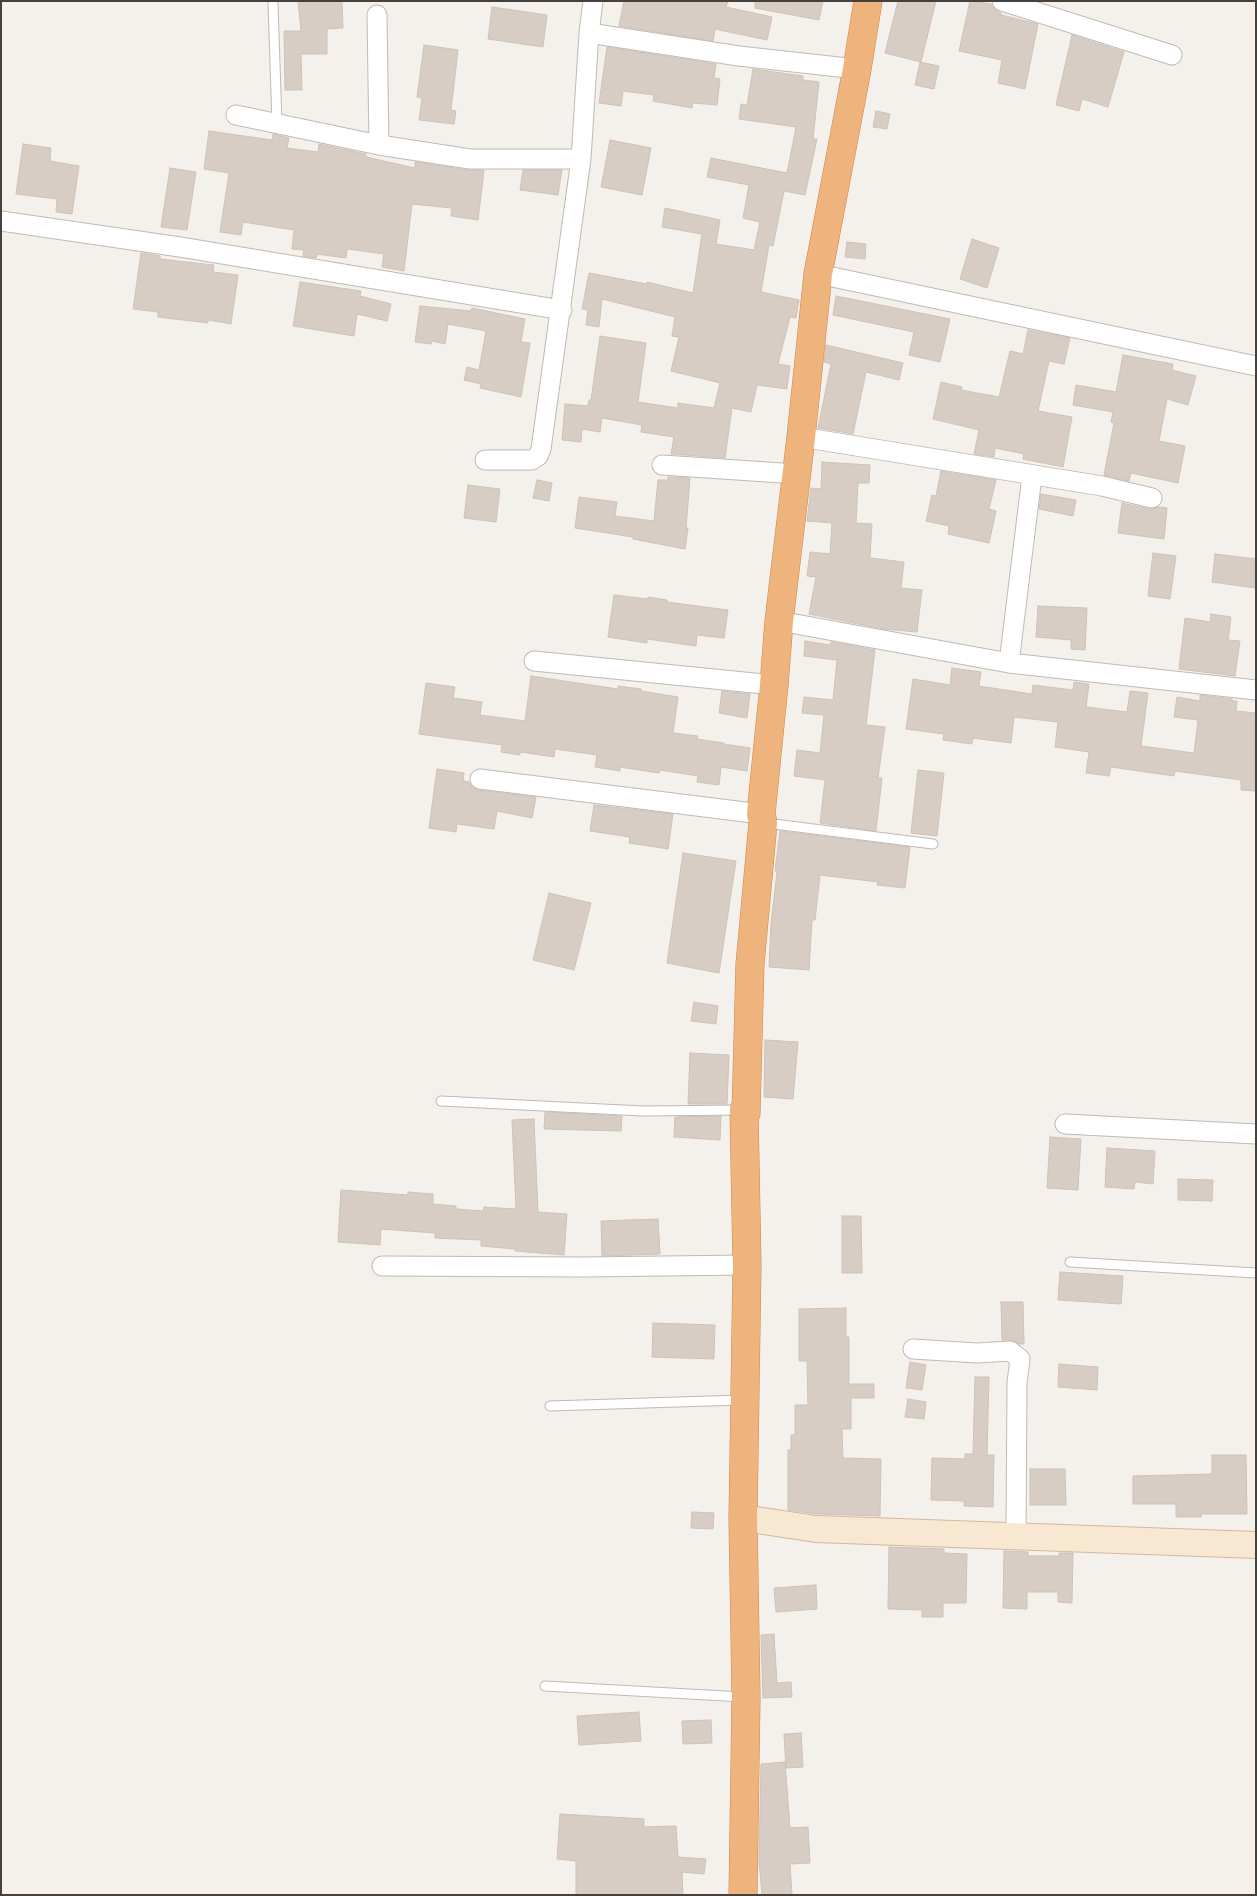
<!DOCTYPE html>
<html>
<head>
<meta charset="utf-8">
<style>
	body { margin:0 }
	#map { position:relative; width:1257px; height:1896px; overflow:hidden; background:#f4f0ec; font-family:Rubik,sans-serif }
	canvas { display:block }
	.frame { position:absolute; inset:0; border:2px solid #48403a; pointer-events:none }
</style>
</head>
<body>
<div id="map">
<canvas width="1257" height="1896"></canvas>
<div class="frame"></div>
</div>
<script>
const context = document.querySelector('canvas').getContext('2d');
context.lineJoin = 'round';
function fill(path, color) { context.fillStyle = color; context.fill(path, 'evenodd'); }
const shape = rows => new Path2D(rows.map(r => 'M' + r).join(''));
function strokePath(path, color, width, dash) { context.strokeStyle = color; context.lineWidth = width; context.lineCap = dash ? 'butt' : 'round'; context.setLineDash(dash || []); context.stroke(path); }
const building = shape([
	[298,1,342,1,343,28,327,29,327,54,301,54,302,90,285,90,284,31,301,31,298,1],
	[624,1,728,1,726,7,772,17,767,40,715,29,713,41,619,26,624,1],
	[755,1,823,1,819,20,755,8,755,1],
	[898,1,936,1,921,62,885,53,898,1],
	[970,1,991,4,994,9,1001,13,1001,15,1038,24,1025,89,998,83,1002,60,959,51,970,1],
	[492,7,547,15,543,47,488,39,492,7],
	[1072,35,1124,52,1108,107,1082,99,1079,111,1056,105,1072,35],
	[424,45,458,50,451,110,456,111,454,124,419,120,422,98,417,97,424,45],
	[607,47,716,64,714,78,720,79,717,105,693,103,692,108,653,101,654,95,623,91,621,106,599,103,607,47],
	[920,62,939,66,934,89,915,85,920,62],
	[753,69,803,76,803,80,819,82,813,139,817,139,805,195,784,191,773,246,769,245,761,292,799,300,796,318,790,317,778,364,790,366,787,389,757,385,751,412,732,408,725,458,671,454,674,437,641,432,642,425,602,418,600,432,582,429,581,442,562,440,565,404,588,406,589,400,591,400,600,336,646,343,638,402,678,408,678,403,714,408,720,383,671,371,679,337,672,336,675,317,602,299,599,327,586,325,588,310,582,309,589,273,647,284,647,282,693,293,702,234,662,227,665,208,720,220,716,244,754,250,760,222,743,218,749,185,707,177,711,158,787,173,796,127,739,119,741,104,747,105,753,69],
	[876,111,890,114,887,129,873,127,876,111],
	[209,131,272,140,273,134,289,138,287,148,318,152,319,144,366,154,366,157,415,168,415,162,468,170,484,170,478,220,451,216,452,208,412,204,404,271,382,267,384,254,347,249,346,258,317,254,316,258,303,256,304,250,292,249,294,230,243,222,241,235,220,232,229,173,204,169,209,131],
	[610,140,651,148,642,195,601,187,610,140],
	[23,144,51,148,50,161,79,166,72,214,56,212,57,199,16,194,23,144],
	[170,168,196,172,187,230,161,227,170,168],
	[523,170,562,170,558,195,520,190,523,170],
	[972,239,999,248,987,288,960,279,972,239],
	[847,242,866,244,865,259,845,257,847,242],
	[141,253,160,256,160,259,214,265,213,272,238,275,231,324,208,320,208,323,158,317,158,312,133,309,141,253],
	[300,282,361,291,360,296,391,304,387,321,357,314,354,336,293,326,300,282],
	[836,296,950,319,940,362,909,355,914,332,833,315,836,296],
	[420,306,471,311,472,308,525,319,521,342,530,343,521,397,480,388,481,384,464,380,467,367,479,370,486,331,448,324,445,344,432,341,431,344,415,342,420,306],
	[1028,330,1070,338,1064,364,1049,361,1038,411,1072,417,1063,467,1023,459,1024,454,995,448,994,457,974,454,979,430,933,419,941,382,962,387,961,390,999,397,1010,351,1023,354,1028,330],
	[826,345,903,363,899,380,866,372,853,434,818,428,831,364,824,362,826,345],
	[1123,355,1173,364,1172,370,1196,376,1188,405,1167,399,1159,441,1185,446,1178,483,1131,473,1129,481,1104,475,1114,423,1111,422,1113,412,1073,405,1076,385,1116,392,1123,355],
	[822,462,870,465,869,483,858,483,856,523,872,524,870,558,904,562,901,588,922,590,917,632,884,629,809,614,816,577,807,576,810,552,830,554,832,523,807,521,811,488,821,489,822,462],
	[941,471,996,480,989,509,996,511,989,543,948,534,949,526,926,521,932,495,936,496,941,471],
	[668,477,690,478,686,528,688,528,685,549,633,539,633,537,575,528,579,497,617,502,615,516,654,521,658,480,668,480,668,477],
	[537,480,552,483,549,501,533,498,537,480],
	[468,485,500,489,496,522,464,518,468,485],
	[1041,494,1076,500,1073,516,1039,509,1041,494],
	[1122,503,1149,509,1158,507,1167,508,1164,539,1118,533,1122,503],
	[1153,553,1176,556,1170,599,1148,596,1153,553],
	[1215,554,1256,559,1256,588,1212,582,1215,554],
	[614,595,648,599,648,597,667,600,667,602,728,610,724,638,697,635,696,646,647,639,647,643,608,637,614,595],
	[1038,606,1087,608,1085,650,1071,649,1071,640,1036,637,1038,606],
	[1211,614,1231,617,1228,640,1240,641,1235,676,1179,669,1185,618,1210,622,1211,614],
	[805,641,830,645,831,642,875,650,866,725,885,727,878,778,882,778,876,831,820,823,825,780,794,776,797,750,820,753,824,715,802,713,804,697,833,700,837,660,804,656,805,641],
	[952,668,981,672,979,686,1032,694,1033,685,1073,690,1074,682,1089,684,1086,707,1127,712,1130,691,1148,693,1141,746,1194,753,1198,720,1174,717,1177,697,1200,701,1200,695,1232,699,1232,701,1237,701,1236,711,1256,713,1256,791,1241,790,1241,780,1175,771,1174,776,1111,767,1109,776,1086,773,1089,752,1055,747,1058,722,1014,717,1011,743,973,738,972,744,943,740,944,734,906,729,913,679,950,685,952,668],
	[531,676,618,689,618,686,641,689,641,691,678,697,673,733,698,736,697,739,724,743,724,744,750,748,747,771,721,767,719,785,697,782,698,776,660,770,659,773,620,767,620,771,595,767,597,755,555,749,554,757,520,752,520,755,501,752,502,745,419,734,426,683,455,687,453,698,482,702,480,715,525,721,531,676],
	[722,691,750,694,747,718,719,713,722,691],
	[437,769,464,773,463,781,469,782,473,788,478,790,536,797,532,818,497,811,494,829,457,824,456,832,429,828,437,769],
	[918,770,944,773,937,836,911,833,918,770],
	[594,805,673,814,668,849,629,843,630,837,590,831,594,805],
	[780,831,910,847,905,888,877,885,878,882,820,875,815,920,812,920,809,970,769,967,771,923,777,872,775,871,780,831],
	[683,853,736,861,719,973,667,963,683,853],
	[549,893,591,903,574,970,533,960,549,893],
	[694,1002,718,1006,716,1024,691,1021,694,1002],
	[765,1040,798,1042,793,1099,764,1097,765,1040],
	[690,1053,729,1055,727,1104,688,1104,690,1053],
	[545,1112,622,1116,621,1131,544,1129,545,1112],
	[721,1116,720,1140,674,1137,675,1117,721,1116],
	[534,1119,538,1212,567,1214,564,1255,515,1251,515,1249,481,1246,481,1240,435,1238,435,1233,381,1229,380,1245,338,1242,341,1190,408,1195,408,1192,433,1194,433,1204,456,1206,456,1209,483,1211,484,1207,516,1209,512,1120,534,1119],
	[1050,1137,1081,1139,1078,1190,1047,1188,1050,1137],
	[1107,1148,1155,1151,1153,1184,1135,1182,1134,1189,1105,1187,1107,1148],
	[1178,1179,1213,1180,1212,1201,1178,1200,1178,1179],
	[842,1216,861,1216,862,1273,842,1273,842,1216],
	[658,1219,660,1254,602,1256,601,1221,658,1219],
	[1060,1272,1123,1276,1121,1304,1058,1300,1060,1272],
	[1001,1302,1023,1302,1024,1344,1019,1344,1010,1340,1002,1340,1001,1302],
	[846,1308,846,1337,849,1337,849,1384,874,1384,874,1398,851,1398,851,1429,842,1429,843,1458,881,1459,880,1516,817,1514,788,1510,788,1450,791,1450,791,1435,795,1435,795,1405,808,1405,807,1361,799,1361,799,1309,846,1308],
	[653,1323,715,1325,714,1359,652,1357,653,1323],
	[910,1362,926,1365,922,1390,906,1388,910,1362],
	[1059,1364,1098,1367,1097,1390,1058,1387,1059,1364],
	[975,1377,989,1377,987,1455,994,1455,993,1507,964,1506,964,1501,931,1500,932,1458,965,1459,965,1454,973,1454,975,1377],
	[908,1399,926,1402,924,1419,905,1417,908,1399],
	[1212,1455,1246,1455,1247,1514,1201,1514,1201,1517,1176,1517,1176,1504,1133,1504,1133,1476,1212,1474,1212,1455],
	[1030,1469,1065,1469,1066,1505,1030,1505,1030,1469],
	[692,1512,714,1513,713,1529,691,1528,692,1512],
	[889,1547,944,1549,944,1553,967,1554,966,1603,943,1603,943,1617,922,1617,922,1610,888,1609,889,1547],
	[1004,1551,1028,1552,1028,1556,1059,1556,1059,1553,1073,1553,1072,1603,1058,1602,1058,1592,1027,1592,1027,1609,1003,1608,1004,1551],
	[816,1585,817,1609,776,1612,774,1588,816,1585],
	[774,1634,777,1683,791,1682,792,1697,763,1698,761,1635,774,1634],
	[639,1712,641,1741,579,1745,577,1716,639,1712],
	[711,1720,712,1743,683,1744,682,1721,711,1720],
	[801,1733,803,1767,786,1768,784,1734,801,1733],
	[785,1762,790,1828,808,1827,810,1863,790,1864,792,1895,762,1895,759,1860,761,1764,785,1762],
	[560,1814,644,1819,644,1827,676,1826,678,1857,706,1859,704,1874,682,1872,683,1895,576,1895,576,1861,557,1859,560,1814]
]);
fill(building, '#d8cdc5');
strokePath(building, '#cfc1b6', 1);
const lane = shape([
	[273,4,277,123],
	[766,823,933,844],
	[441,1101,643,1111,741,1110],
	[1070,1262,1256,1273],
	[550,1406,742,1400],
	[545,1686,743,1697]
]);
const street = shape([
	[1002,1,1172,55],
	[377,15,379,145],
	[589,33,739,56,857,69],
	[236,115,379,145,470,159,581,159],
	[1,221,180,247,562,310],
	[818,274,1256,366],
	[801,437,1102,486,1152,498],
	[485,460,532,460,538,456,541,449,581,159,589,33,593,1],
	[662,465,797,474],
	[779,621,1009,663,1256,690],
	[534,661,774,685],
	[1009,663,1032,476],
	[480,779,761,814],
	[1065,1124,1256,1134],
	[382,1266,583,1267,747,1265],
	[913,1349,977,1353,1010,1351,1020,1359,1017,1383,1016,1535]
]);
const secondary = shape([
	[743,1518,816,1529,1256,1545]
]);
const highway = shape([
	[743,1895,746,1697,743,1518,747,1265,744,1110,746,1113,750,964,763,823,761,814,774,685,779,621,801,437,818,274,857,69,868,1]
]);
strokePath(lane, '#c2b9b2', 11);
strokePath(street, '#c2b9b2', 21);
strokePath(secondary, '#cebaa1', 28);
strokePath(highway, '#cd874d', 29);
strokePath(lane, '#fff', 9);
strokePath(street, '#fff', 19);
strokePath(secondary, '#f9e8d1', 26);
strokePath(highway, '#efb47d', 28);
</script>
</body>
</html>
